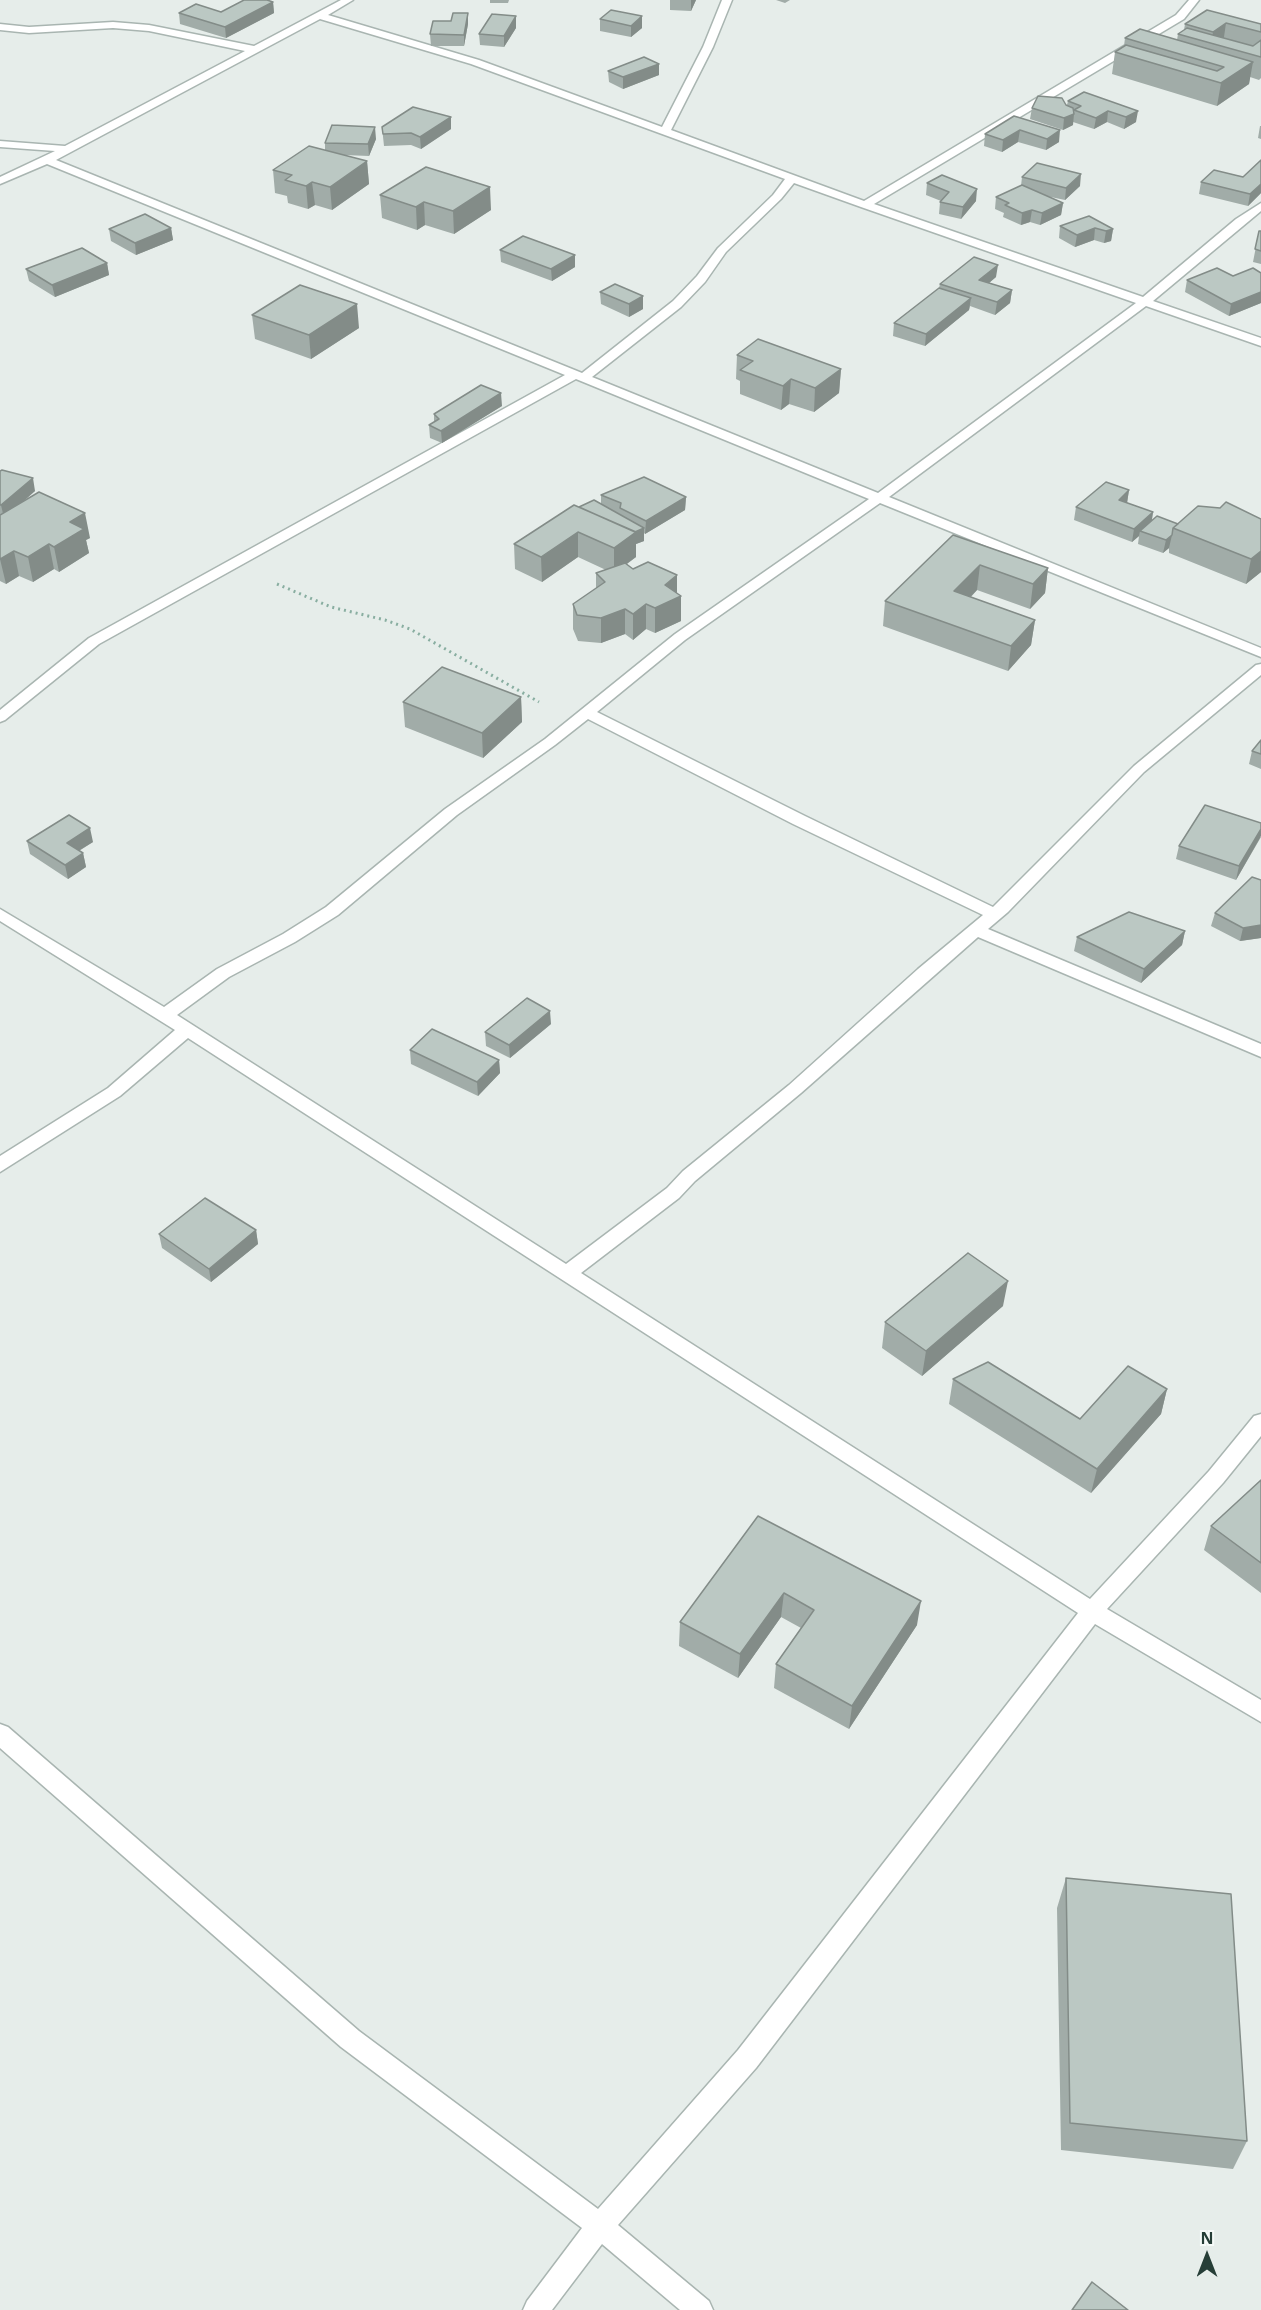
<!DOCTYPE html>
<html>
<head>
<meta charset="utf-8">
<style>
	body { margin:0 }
	#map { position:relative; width:1261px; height:2310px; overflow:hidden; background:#e6edea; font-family:"Open Sans",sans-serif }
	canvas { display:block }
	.north { position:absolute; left:1177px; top:2226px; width:60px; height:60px; -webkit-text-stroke:4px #f6faf8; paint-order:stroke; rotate:0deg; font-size:16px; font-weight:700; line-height:24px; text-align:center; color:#263e37 }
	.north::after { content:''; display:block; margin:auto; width:21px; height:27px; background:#263e37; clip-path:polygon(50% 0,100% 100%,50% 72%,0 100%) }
</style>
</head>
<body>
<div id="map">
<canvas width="1261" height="2310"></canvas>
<div class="north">N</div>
</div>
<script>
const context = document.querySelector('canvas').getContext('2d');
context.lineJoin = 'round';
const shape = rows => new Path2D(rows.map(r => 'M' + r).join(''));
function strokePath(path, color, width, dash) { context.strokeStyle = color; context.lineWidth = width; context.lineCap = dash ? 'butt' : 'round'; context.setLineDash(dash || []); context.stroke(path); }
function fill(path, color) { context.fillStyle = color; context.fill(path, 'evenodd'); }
const minor = shape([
	[341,0,353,0,328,15,479,60,662,127,703,47,722,0,732,0,713,47,671,130,864,201,1176,15,1189,0,1199,0,1184,19,874,204,1143,297,1236,219,1261,203,1261,211,1153,301,1261,338,1261,346,1146,306,889,497,1261,648,1261,657,880,503,685,640,597,712,805,816,993,907,1134,766,1256,665,1261,664,1261,675,1144,772,1008,912,988,929,1261,1044,1261,1057,978,937,801,1093,695,1181,679,1198,581,1273,1090,1599,1209,1471,1254,1416,1261,1414,1261,1436,1223,1483,1107,1609,1261,1700,1261,1722,1095,1624,756,2068,618,2225,709,2301,713,2310,680,2310,602,2244,552,2310,523,2310,527,2301,582,2228,341,2047,0,1748,0,1724,8,1727,359,2031,598,2209,738,2050,1078,1613,188,1038,120,1096,0,1172,0,1156,108,1088,175,1030,0,921,0,909,164,1007,217,969,283,934,326,907,445,809,545,739,675,634,869,499,576,379,99,644,5,720,0,722,0,710,89,638,565,375,47,164,0,184,0,177,55,151,0,147,0,141,65,146,245,51,149,31,113,28,29,33,0,30,0,24,29,27,113,22,149,25,254,46,341,0],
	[320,19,471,64,785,179,773,195,718,248,697,276,673,301,582,373,56,160,320,19],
	[794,183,861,207,1136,303,878,493,592,377,681,307,705,282,726,252,781,199,794,183],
	[588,719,793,824,983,915,918,969,789,1085,683,1171,667,1188,566,1264,177,1015,229,977,295,942,338,915,457,815,555,745,588,719]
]);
strokePath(minor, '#a9b5b1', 3);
strokePath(shape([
	[277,584,331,607,385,620,410,629,539,702]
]), '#89aea1', 3, [2, 4]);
fill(minor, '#fff');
fill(shape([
	[490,0,509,0,508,3,490,3],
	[670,0,696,0,691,11,670,10],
	[776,0,790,0,785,3],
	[273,2,274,13,226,38,180,24,179,13,221,12],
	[1207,10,1261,24,1261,78,1259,80,1250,77,1249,84,1217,106,1112,74,1115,52,1124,46,1125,38,1177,40,1178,34,1184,30,1185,24],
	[642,16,642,28,631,37,600,31,600,19],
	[468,24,464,46,431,46,430,34],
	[516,28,504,47,480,45,479,34],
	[608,71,659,75,623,89,609,82],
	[1084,92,1136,122,1124,129,1107,122,1094,129,1073,122,1073,125,1063,130,1030,119,1032,108,1067,105,1068,101],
	[1014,116,1059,142,1046,150,1018,142,1002,152,984,146,985,134],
	[451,117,451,129,421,149,411,145,384,146,382,127],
	[1260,126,1261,126,1261,139,1258,138],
	[376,139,369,156,344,155,367,161,369,184,332,210,315,205,308,209,288,203,287,196,275,193,273,170,325,150,325,143],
	[1261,160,1261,193,1248,206,1199,194,1201,182,1243,177],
	[1022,177,1080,186,1065,200,1046,196,1063,203,1061,215,1040,225,1030,222,1021,225,1003,217,1004,213,995,209,996,197,1021,186],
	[927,183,976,201,961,219,939,214,940,202,941,201,926,195],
	[380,195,491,210,454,234,425,225,417,230,382,218],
	[1060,226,1113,229,1111,241,1104,243,1094,240,1075,247,1059,238],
	[171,228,173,240,136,255,111,241,109,229],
	[1259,231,1261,231,1261,264,1253,262],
	[500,250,575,267,552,281,501,262],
	[107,263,109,275,55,297,29,281,26,269],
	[1261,273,1261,303,1229,316,1185,292,1187,280,1233,276],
	[996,277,989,283,1012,290,1010,303,995,315,970,306,969,310,925,346,893,336,894,323,939,288,940,284],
	[600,292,643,296,643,309,629,317,601,304],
	[252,315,359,328,311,359,255,339],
	[737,355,841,369,839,393,814,412,789,404,781,410,740,394,740,381,736,379],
	[502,406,442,443,430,438,429,425,434,422,434,414],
	[0,471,35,491,24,501,90,538,86,540,89,553,59,572,54,569,33,582,19,576,6,584,0,581],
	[1129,490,1127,503,1153,512,1152,520,1178,524,1261,519,1261,572,1246,584,1169,553,1169,548,1163,553,1138,544,1139,536,1132,542,1074,520,1076,507],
	[601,495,686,497,685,510,645,534,644,533,644,541,636,544,636,557,627,564,633,569,681,596,681,621,655,633,646,629,633,640,625,634,601,643,578,641,573,629,573,604,596,588,596,573,606,570,578,557,542,582,515,569,514,544,579,507,601,504],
	[953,535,1048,568,1045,593,1030,609,977,590,971,597,1035,620,1031,645,1008,671,883,626,885,601],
	[521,697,522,722,483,758,405,727,403,702],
	[1261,740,1261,769,1249,764,1252,751],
	[1261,837,1236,880,1176,859,1179,846],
	[27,841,93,842,79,851,83,853,86,867,68,879,30,854],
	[1261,880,1261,938,1240,941,1211,926,1215,913],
	[1185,931,1182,945,1141,983,1074,951,1077,937],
	[551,1024,510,1058,486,1046,485,1032],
	[410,1050,499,1060,500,1073,478,1096,411,1064],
	[256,1230,258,1244,211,1282,162,1248,159,1234],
	[1003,1306,922,1376,882,1348,885,1322],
	[953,1379,1080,1419,1167,1389,1161,1414,1091,1493,949,1404],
	[1261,1480,1261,1593,1204,1550,1211,1526],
	[758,1516,917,1625,849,1729,774,1688,776,1664,801,1628,781,1617,738,1678,679,1646,680,1622],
	[1066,1878,1247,2141,1233,2169,1061,2150,1057,1908]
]), '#a1aca8');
fill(shape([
	[691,0,696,0,691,11],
	[273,2,274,13,226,38,225,27],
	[468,13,468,24,464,46,464,35],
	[516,16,516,28,504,47,504,36],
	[642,16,642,28,631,37,631,26],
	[1226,23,1223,44,1211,43,1213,32],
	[1253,62,1249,84,1217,106,1221,83],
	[659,64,659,75,623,89,623,77],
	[1108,111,1107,122,1094,129,1096,118],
	[1138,111,1136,122,1124,129,1126,117],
	[1074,114,1073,125,1063,130,1064,118],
	[451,117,451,129,421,149,420,137],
	[375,127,376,139,369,156,368,144],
	[1020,130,1018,142,1002,152,1003,140],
	[1060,130,1059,142,1046,150,1047,139],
	[367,161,369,184,332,210,330,187],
	[1081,174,1080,186,1065,200,1066,188],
	[312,182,315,205,308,209,306,186],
	[1261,184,1261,193,1248,206,1250,194],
	[490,187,491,210,454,234,453,211],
	[977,189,976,201,961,219,963,207],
	[424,202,425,225,417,230,416,207],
	[1063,203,1061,215,1040,225,1042,213],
	[1032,210,1030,222,1021,225,1022,213],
	[171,228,173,240,136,255,135,243],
	[1095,228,1094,240,1075,247,1077,235],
	[1113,229,1111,241,1104,243,1106,231],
	[575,255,575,267,552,281,551,269],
	[107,263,109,275,55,297,52,285],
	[998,265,996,277,977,293,979,280],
	[1012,290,1010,303,995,315,997,302],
	[1261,292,1261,303,1229,316,1231,304],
	[643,296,643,309,629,317,629,304],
	[971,298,969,310,925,346,926,334],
	[357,304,359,328,311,359,309,335],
	[841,369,839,393,814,412,815,388],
	[791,379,789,404,781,410,783,386],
	[501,393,502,406,442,443,441,431],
	[33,478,35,491,4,518,1,505],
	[1129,490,1127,503,1119,500],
	[686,497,685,510,645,534,646,521],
	[1153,512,1151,525,1140,531,1139,536,1132,542,1134,529],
	[85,513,90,538,86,540,89,553,59,572,54,547,70,522],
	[644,528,644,541,636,544,636,557,614,573,614,548,628,536],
	[578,532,578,557,542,582,541,557],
	[1172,535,1169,548,1163,553,1166,540],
	[49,544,54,569,33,582,28,557],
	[14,551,19,576,6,584,0,559],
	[1261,551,1261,572,1246,584,1251,559],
	[980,565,977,590,952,616,954,591],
	[1048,568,1045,593,1030,609,1033,584],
	[677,575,677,598,681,596,681,621,655,633,655,608,665,585],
	[646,604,646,629,633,640,633,614],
	[625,609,625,634,601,643,601,618],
	[1035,620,1031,645,1008,671,1011,646],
	[521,697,522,722,483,758,482,733],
	[90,828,93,842,70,856,67,843],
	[1261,829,1261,836,1236,880,1239,866],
	[83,853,86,867,68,879,65,865],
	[1261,925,1261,938,1240,941,1243,928],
	[1185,931,1182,945,1141,983,1144,969],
	[550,1011,551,1024,510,1058,509,1045],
	[499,1060,500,1073,478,1096,477,1082],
	[256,1230,258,1244,211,1282,209,1269],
	[1008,1281,1003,1306,922,1376,926,1351],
	[1167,1389,1161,1414,1091,1493,1097,1469],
	[784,1593,781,1617,738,1678,740,1654],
	[921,1601,917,1625,849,1729,852,1706]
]), '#838c88');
const building = shape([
	[244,0,267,0,273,2,225,27,179,13,196,4,221,12,244,0],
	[611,10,642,16,631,26,600,19,611,10],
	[1207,10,1261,24,1261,32,1226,23,1213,32,1185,24,1207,10],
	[453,13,468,13,464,35,430,34,433,21,451,21,453,13],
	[492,14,516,16,504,36,479,34,492,14],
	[1187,28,1253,46,1261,40,1261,57,1178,34,1187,28],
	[1140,29,1253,62,1221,83,1115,52,1126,45,1217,71,1224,67,1125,38,1140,29],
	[644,57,659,64,623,77,608,71,644,57],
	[1084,92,1138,111,1126,117,1108,111,1096,118,1074,110,1081,106,1068,101,1084,92],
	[1038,96,1062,98,1066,105,1073,108,1074,114,1064,118,1032,108,1038,96],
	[413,107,451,117,420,137,411,133,383,134,382,127,413,107],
	[1014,116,1060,130,1047,139,1020,130,1003,140,985,134,1014,116],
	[332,125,375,127,368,144,325,143,332,125],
	[309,146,367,161,330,187,312,182,306,186,285,180,292,175,273,170,309,146],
	[1261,160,1261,184,1250,194,1201,182,1214,170,1243,177,1261,160],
	[1037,163,1081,174,1066,188,1022,177,1037,163],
	[426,167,490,187,453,211,424,202,416,207,380,195,426,167],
	[942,175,977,189,963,207,940,202,949,192,927,183,942,175],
	[1022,185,1063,203,1042,213,1032,210,1022,213,1005,205,1009,203,996,197,1022,185],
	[145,214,171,228,135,243,109,229,145,214],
	[1089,216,1113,229,1106,231,1095,228,1077,235,1060,226,1089,216],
	[1259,231,1261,231,1261,251,1255,249,1259,231],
	[523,236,575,255,551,269,500,250,523,236],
	[82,248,107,263,52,285,26,269,82,248],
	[974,257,998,265,979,280,1012,290,997,302,940,284,974,257],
	[1217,268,1233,276,1253,268,1261,273,1261,292,1231,304,1187,280,1217,268],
	[615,284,643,296,629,304,600,292,615,284],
	[300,285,357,304,309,335,252,315,300,285],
	[939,288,971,298,926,334,894,323,939,288],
	[758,339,841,369,815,388,791,379,783,386,740,370,753,361,737,355,758,339],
	[481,385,501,393,441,431,429,425,439,419,434,414,481,385],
	[2,470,33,478,1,505,0,505,0,471,2,470],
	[644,477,686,497,646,521,620,508,621,503,601,495,644,477],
	[1106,482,1129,490,1119,500,1153,512,1134,529,1076,507,1106,482],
	[39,492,85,513,70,522,84,529,54,547,49,544,28,557,14,551,0,559,0,515,39,492],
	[594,500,644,528,635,532,579,507,594,500],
	[1226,502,1261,519,1261,551,1251,559,1173,528,1198,506,1220,508,1226,502],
	[574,505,636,532,614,548,578,532,541,557,514,544,574,505],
	[1157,516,1178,524,1173,528,1172,535,1166,540,1140,531,1157,516],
	[953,535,1048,568,1033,584,980,565,954,591,1035,620,1011,646,885,601,953,535],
	[648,562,677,575,665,585,681,596,655,608,646,604,633,614,625,609,601,618,577,615,573,604,605,582,596,573,625,563,633,569,648,562],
	[442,667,521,697,482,733,403,702,442,667],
	[1261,740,1261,754,1252,751,1261,740],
	[1205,805,1261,823,1261,829,1239,866,1179,846,1205,805],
	[69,815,90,828,67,843,83,853,65,865,27,841,69,815],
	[1252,877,1261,880,1261,925,1243,928,1215,913,1252,877],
	[1129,912,1185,931,1144,969,1077,937,1129,912],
	[527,998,550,1011,509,1045,485,1032,527,998],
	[432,1029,499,1060,477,1082,410,1050,432,1029],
	[205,1198,256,1230,209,1269,159,1234,205,1198],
	[968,1253,1008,1281,926,1351,885,1322,968,1253],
	[988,1362,1080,1419,1128,1366,1167,1389,1097,1469,953,1379,988,1362],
	[1261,1480,1261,1563,1211,1526,1261,1480],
	[758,1516,921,1601,852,1706,776,1664,814,1610,784,1593,740,1654,680,1622,758,1516],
	[1066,1878,1231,1894,1247,2141,1070,2123,1066,1878],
	[1092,2282,1128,2310,1072,2310,1092,2282]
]);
fill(building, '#bbc8c3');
strokePath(building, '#838c88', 1.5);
</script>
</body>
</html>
